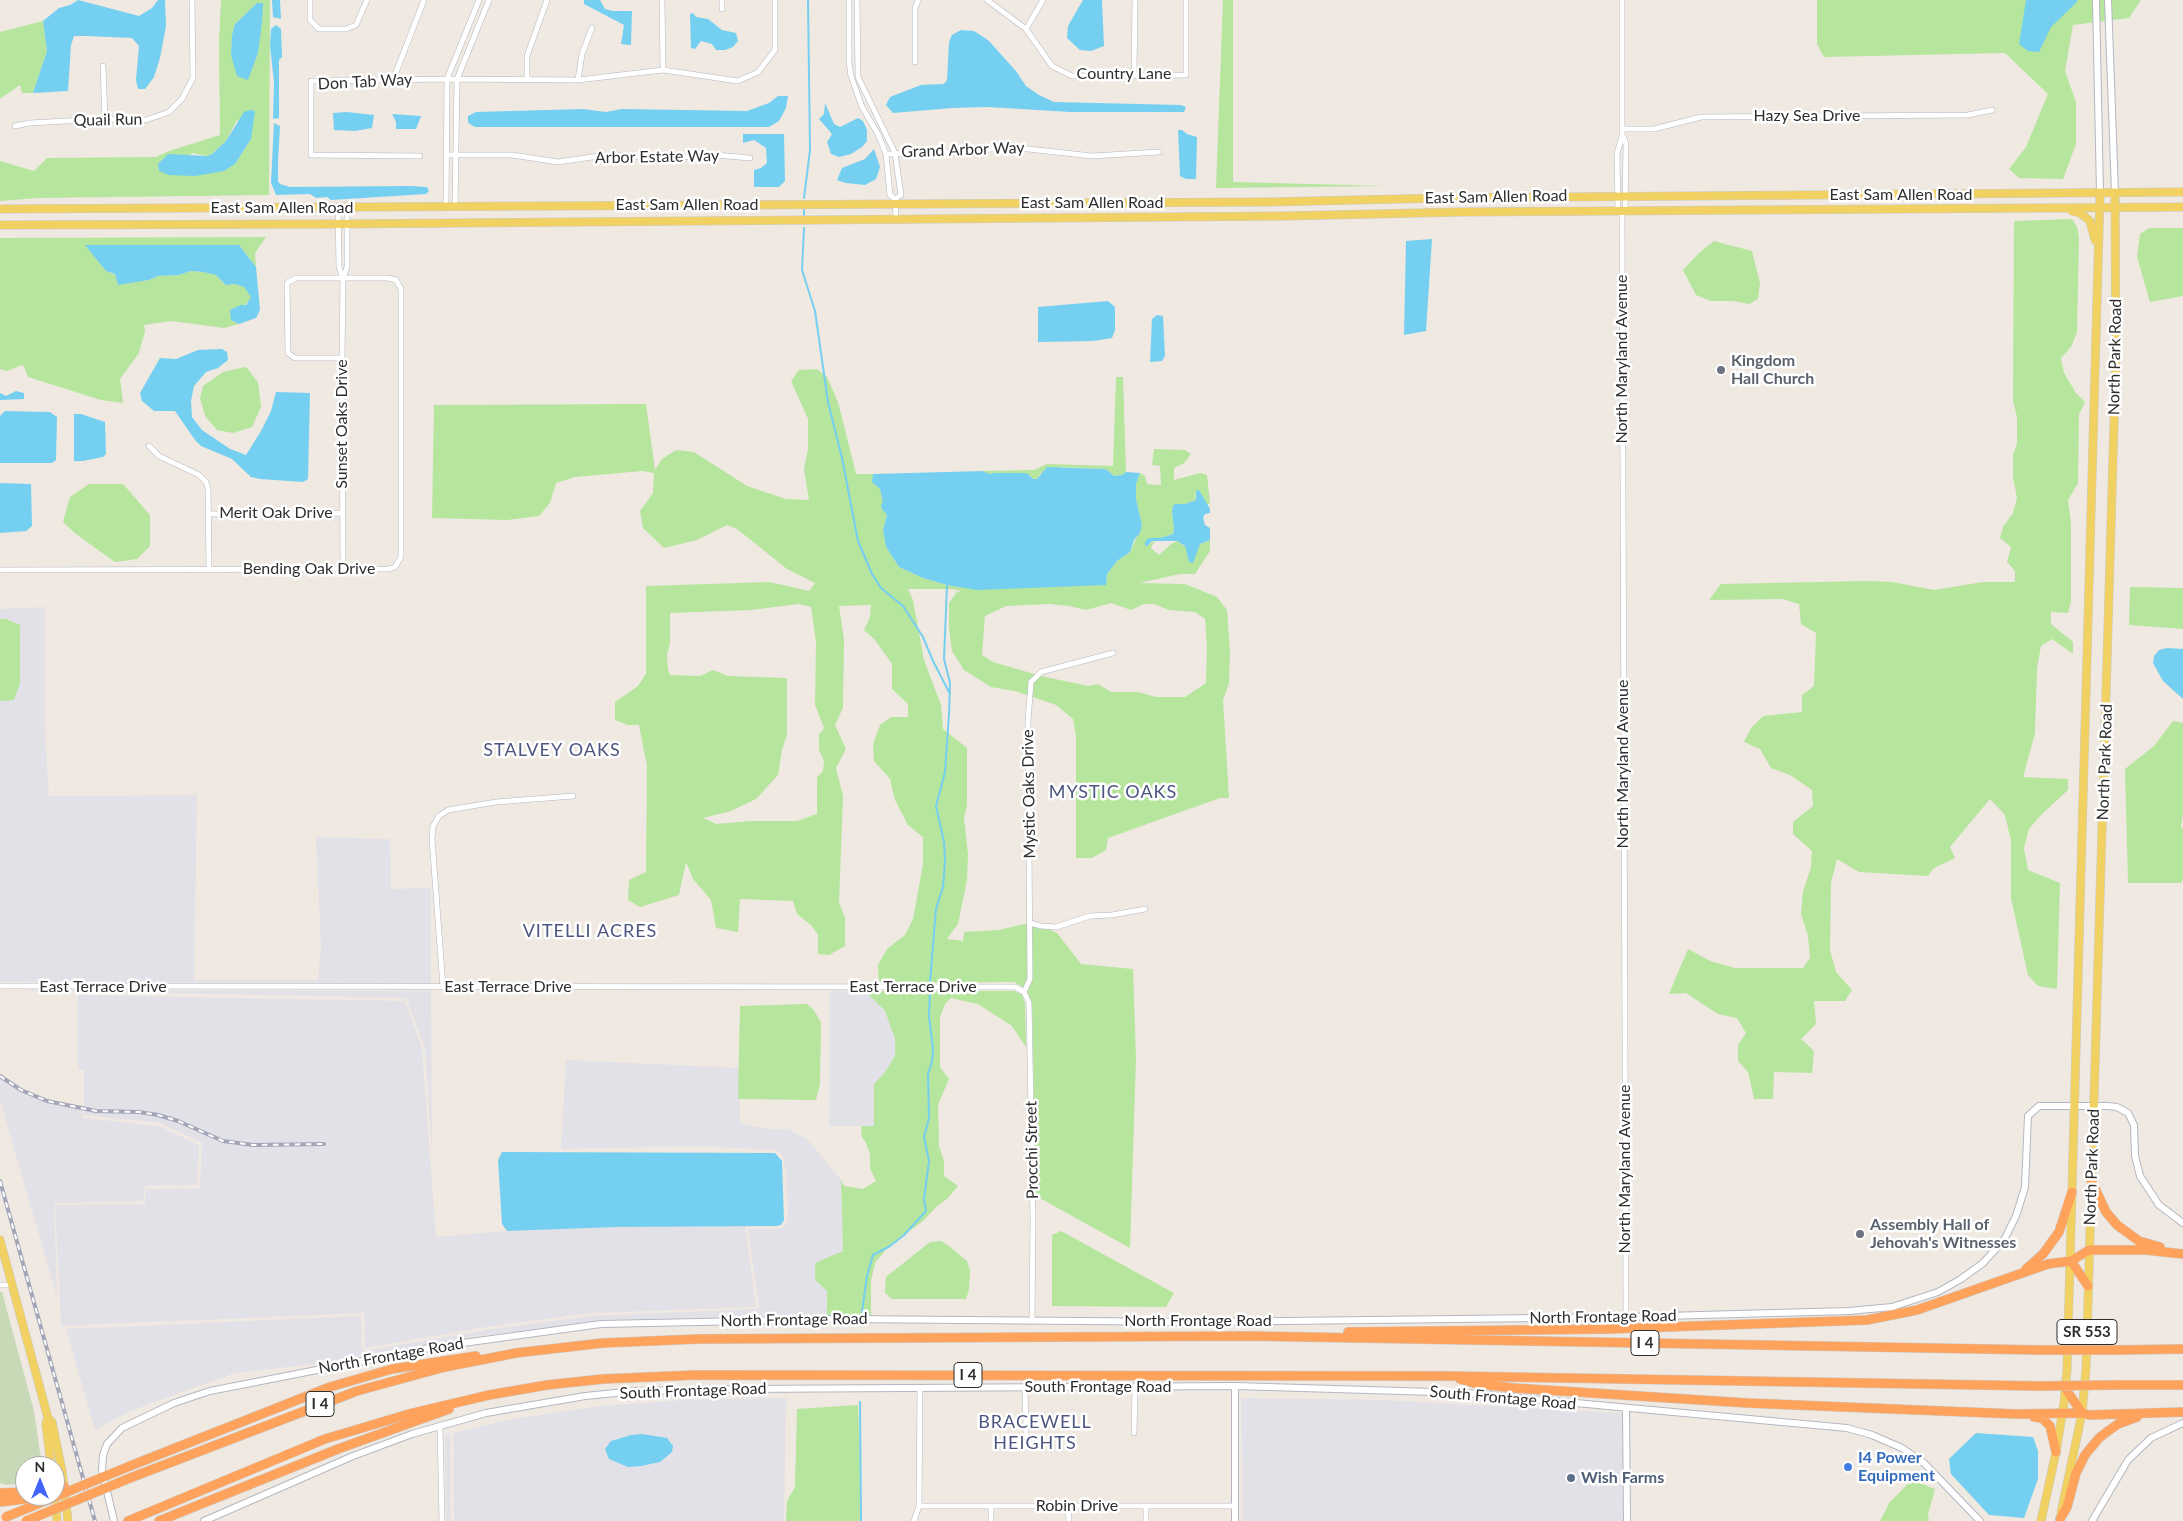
<!DOCTYPE html>
<html>
<head>
<meta charset="utf-8">
<style>
	body { margin:0 }
	#map { position:relative; width:2183px; height:1521px; overflow:hidden; background:#efe9e1; font-family:Lato,sans-serif }
	canvas { display:block }
	.north { position:absolute; left:15px; top:1456px; width:50px; height:50px; box-sizing:border-box; background:#fff; border:1px solid #ababab; border-radius:50%; rotate:0deg; font-size:14px; font-weight:700; line-height:20px; text-align:center; color:#2e2e2e }
	.north::after { content:''; display:block; margin:auto; width:18px; height:22px; background:#4264fb; clip-path:polygon(50% 0,100% 100%,50% 72%,0 100%) }
</style>
</head>
<body>
<div id="map">
<canvas width="2183" height="1521"></canvas>
<div class="north">N</div>
</div>
<script>
const context = document.querySelector('canvas').getContext('2d');
context.lineJoin = 'round';
function fill(path, color) { context.fillStyle = color; context.fill(path, 'evenodd'); }
const shape = rows => new Path2D(rows.map(r => 'M' + r).join(''));
function strokePath(path, color, width, dash) { context.strokeStyle = color; context.lineWidth = width; context.lineCap = dash ? 'butt' : 'round'; context.setLineDash(dash || []); context.stroke(path); }
function drawText(font, color, halo, rows, align = 'center') {
  context.font = font + ' Lato,sans-serif'; context.lineWidth = 5; context.setLineDash([]); context.textBaseline = 'middle'; context.strokeStyle = halo; context.fillStyle = color; for (const [text, x, y, turn = 0] of rows) {
    context.save(); context.translate(x, y); context.rotate((+turn || 0) * Math.PI / 180); context.textAlign = isNaN(turn) ? turn : align; if (halo) context.strokeText(text, 0, 0); context.fillText(text, 0, 0); context.restore();
  }
}
fill(shape([
	[45,607,45,732,49,796,197,795,194,980,318,980,321,948,316,837,390,839,391,889,431,888,431,983,0,982,0,701,14,700,20,625,7,619,0,619,0,609],
	[0,990,431,991,432,1155,425,1048,406,998],
	[830,991,870,991,868,993,885,1011,895,1039,895,1056,885,1072,874,1084,874,1126,829,1126],
	[78,995,405,1001,422,1048,436,1237,507,1231,617,1227,745,1226,756,1307,589,1313,486,1327,365,1348,364,1313,61,1326,55,1205,145,1204,146,1189,200,1188,202,1143,160,1123,84,1115,84,1070,78,1070],
	[566,1060,739,1068,740,1123,766,1129,788,1129,808,1140,841,1180,843,1252,815,1280,827,1291,827,1315,600,1321,463,1338,340,1361,235,1373,130,1411,95,1430,66,1329,361,1316,362,1348,365,1351,486,1330,589,1316,757,1309,759,1306,748,1229,776,1229,783,1227,787,1222,788,1213,786,1171,782,1154,776,1150,697,1146,561,1149],
	[0,1074,28,1093,46,1099,82,1107,83,1118,159,1126,199,1145,197,1185,145,1186,143,1201,54,1203,57,1297,0,1100],
	[786,1398,784,1521,454,1521,453,1433,513,1419,599,1406,685,1400],
	[1241,1398,1380,1400,1623,1413,1624,1521,1243,1521],
	[450,1433,451,1521,446,1521,445,1435]
]), '#e3e1e8');
fill(shape([
	[221,0,270,0,269,195,38,198,0,201,0,161,34,171,47,158,156,157,169,151,220,135,219,42],
	[257,3,231,55,232,35,235,24],
	[237,120,251,139,235,164,224,171,169,175,192,153,208,156,212,154,226,141],
	[1223,0,1233,0,1233,182,1387,186,1216,188],
	[1817,0,2141,0,2129,18,2073,25,2065,71,2076,102,2076,144,2063,179,2019,178,2009,169,2026,147,2048,94,2005,53,1824,57,1817,44],
	[43,21,47,51,33,93,22,93,20,85,0,99,0,32],
	[2072,219,2077,227,2079,238,2077,332,2071,347,2061,358,2064,373,2076,393,2085,402,2079,414,2078,483,2068,500,2071,522,2071,601,2068,613,2051,612,2051,624,2073,642,2073,654,2052,639,2041,646,2037,668,2035,733,2023,777,2068,779,2068,790,2041,815,2029,829,2024,848,2028,870,2060,883,2057,989,2038,986,2028,975,2011,898,2011,841,2005,815,1990,799,1950,847,1955,858,1934,868,1928,876,1859,872,1837,859,1831,883,1830,950,1836,972,1852,990,1845,1001,1814,1001,1816,1024,1801,1039,1814,1051,1812,1073,1774,1072,1773,1099,1754,1099,1748,1072,1738,1061,1738,1045,1746,1033,1737,1018,1718,1014,1686,993,1669,994,1688,949,1710,961,1735,968,1803,968,1810,958,1808,936,1801,914,1803,892,1811,867,1812,851,1793,834,1793,822,1813,806,1812,790,1790,775,1771,768,1760,749,1744,742,1751,728,1763,716,1802,712,1802,695,1814,686,1816,633,1801,624,1799,604,1782,599,1709,600,1721,584,1868,581,1892,582,1934,590,1983,582,2015,582,2015,571,2007,562,2011,547,2000,538,2003,527,2013,513,2017,498,2013,477,2013,455,2017,444,2017,417,2013,401,2014,221],
	[2149,228,2183,228,2183,296,2150,302,2137,257,2140,234],
	[266,237,255,253,256,267,239,245,86,245,106,271,115,274,118,284,149,280,158,276,179,275,191,271,203,272,216,275,226,285,235,284,244,287,252,297,231,320,239,324,224,328,171,321,144,325,145,331,139,353,120,379,123,403,101,400,28,377,24,367,22,365,7,371,0,369,0,238],
	[1714,241,1752,251,1760,283,1758,299,1749,304,1733,301,1711,301,1696,295,1683,270,1699,253],
	[246,367,258,382,261,407,252,427,233,433,217,430,205,416,200,398,203,386,223,372],
	[817,369,827,377,838,402,856,474,873,474,880,489,887,514,883,530,886,547,899,567,923,578,947,585,977,589,1106,584,1107,574,1117,561,1130,552,1142,525,1136,499,1136,484,1140,473,1145,476,1147,484,1161,485,1160,466,1152,465,1154,449,1185,450,1191,454,1184,463,1174,468,1174,480,1201,473,1207,475,1210,503,1206,505,1199,490,1195,494,1196,500,1185,504,1176,504,1172,509,1174,530,1173,534,1160,538,1149,538,1147,546,1155,540,1151,548,1159,555,1171,544,1177,541,1185,546,1194,558,1200,544,1210,540,1210,551,1195,574,1180,574,1139,583,1185,584,1217,597,1227,610,1230,650,1229,683,1223,700,1229,798,1220,798,1108,838,1106,850,1092,858,1076,858,1076,736,1073,719,1056,705,1015,691,991,687,964,670,952,651,949,628,949,603,956,593,961,591,952,589,908,589,913,600,924,660,941,705,943,729,967,748,967,806,964,818,968,854,967,880,958,924,947,939,963,941,964,932,999,930,1033,922,1057,933,1081,964,1133,969,1136,1058,1130,1248,1036,1196,1032,1003,1026,989,1014,982,879,983,878,965,887,949,905,935,913,919,923,864,923,837,908,825,895,800,890,779,874,761,873,744,880,725,891,717,908,717,908,704,892,689,892,664,875,640,864,630,870,617,871,605,839,606,844,639,843,708,835,725,846,749,836,768,843,796,839,903,845,917,845,946,829,955,818,954,818,935,811,925,797,914,793,901,740,899,738,932,716,928,711,900,693,879,686,862,679,895,640,907,628,900,629,880,646,872,647,766,639,725,628,725,615,720,615,702,638,686,646,674,646,586,770,582,809,591,815,583,787,569,737,529,727,525,697,540,664,548,643,528,640,511,653,493,654,473,642,471,575,477,556,483,550,503,539,516,507,520,432,518,434,405,646,404,655,470,662,459,676,450,694,452,747,486,786,499,809,500,804,469,808,449,808,419,791,381,799,370],
	[1111,603,1131,610,1144,604,1154,604,1169,610,1195,612,1205,619,1207,646,1206,683,1185,697,1156,697,1138,692,1111,692,1098,684,1088,686,1041,676,993,662,982,655,985,616,1006,606,1049,604,1069,606,1086,610],
	[799,604,811,607,816,642,815,705,824,728,819,735,819,750,824,761,823,771,817,777,817,814,797,821,752,821,716,824,703,818,731,811,756,799,778,775,782,750,787,734,787,678,728,676,713,670,700,676,670,675,668,670,667,655,670,643,670,613,751,610],
	[1116,377,1123,377,1126,472,1122,475,1114,476,1106,469,1061,467,1040,474,1037,479,1033,479,1030,475,995,473,990,474,982,471,1034,470,1047,464,1113,466],
	[89,484,123,484,150,515,150,546,137,559,115,562,76,534,63,522,70,497],
	[2130,587,2183,588,2183,629,2129,625],
	[0,619,6,619,20,625,20,684,14,700,0,701],
	[2173,721,2183,723,2183,814,2181,826,2183,830,2183,879,2181,883,2128,883,2125,769,2154,746],
	[870,991,1015,991,1022,995,1025,1004,1026,1047,1012,1026,978,1004,951,998,945,1004,940,1017,940,1067,949,1079,938,1105,939,1146,944,1161,944,1176,958,1186,948,1198,936,1207,923,1221,889,1246,875,1263,871,1281,871,1315,827,1315,827,1291,815,1280,815,1263,843,1251,841,1180,844,1186,863,1189,876,1181,870,1168,870,1154,866,1143,862,1137,861,1126,874,1126,874,1084,885,1072,895,1056,895,1039,885,1011,867,993],
	[807,1004,814,1010,821,1023,820,1084,816,1100,738,1099,740,1006],
	[1061,1231,1174,1293,1166,1307,1052,1306,1052,1235],
	[941,1241,949,1246,967,1261,970,1271,969,1289,966,1299,892,1299,885,1293,886,1277,930,1242],
	[858,1405,862,1521,786,1521,787,1501,795,1487,797,1409],
	[1912,1480,1935,1489,1928,1514,1929,1521,1880,1521,1890,1502]
]), '#b6e59e');
fill(shape([
	[0,1292,2,1292,34,1411,42,1466,25,1466,25,1483,6,1485,0,1483]
]), '#c8d9b8');
fill(shape([
	[78,0,139,16,152,8,158,0,165,0,166,26,160,58,154,77,145,89,138,89,136,80,139,46,132,38,87,36,74,36,71,45,68,91,33,93,47,51,43,21,59,8,70,5],
	[272,0,280,0,281,19,273,17],
	[584,0,600,0,605,9,613,11,632,11,631,45,621,44,624,25,584,4],
	[1083,0,1102,0,1104,46,1091,51,1080,50,1067,38,1068,26],
	[2026,0,2077,0,2077,2,2051,27,2039,52,2028,51,2019,44],
	[257,3,263,3,262,22,258,53,248,80,237,76,231,55,232,35,235,24],
	[693,13,696,17,708,19,722,30,736,33,738,41,733,47,725,50,716,50,712,44,701,41,695,49,691,48,690,14],
	[276,25,281,29,282,57,279,60,279,118,273,119,274,82,270,46,271,29],
	[961,30,974,31,988,40,1016,71,1026,86,1039,95,1054,102,1181,105,1186,107,1184,112,1070,112,988,107,952,108,893,113,886,105,890,97,921,85,944,84,947,80,949,42,952,35],
	[778,96,788,96,786,108,779,121,769,127,475,127,468,123,468,116,476,112,583,109,606,112,622,109,747,111,769,103],
	[825,103,834,124,840,127,858,118,863,121,867,130,867,141,862,147,851,154,839,157,831,154,827,142,832,134,819,119,824,114],
	[250,110,255,111,251,139,235,164,224,171,195,176,169,175,159,171,158,164,168,154,207,156,212,154,226,141,244,112],
	[347,112,374,115,372,128,355,131,334,130,333,113],
	[392,114,421,116,416,129,396,129,396,122],
	[274,123,280,126,278,162,278,181,280,184,290,187,411,186,427,187,429,191,426,194,331,200,327,197,316,198,310,194,276,195,271,183],
	[1178,130,1182,130,1187,134,1197,137,1196,179,1186,179,1180,176],
	[743,134,784,134,785,181,779,187,754,187,754,170,761,168,767,163,766,148,754,140,743,143],
	[874,149,880,167,876,179,865,185,846,183,837,180,842,168,865,159],
	[1432,239,1426,331,1404,335,1406,241],
	[85,245,239,245,256,267,260,310,256,318,239,324,231,320,230,310,241,305,246,305,251,297,244,287,235,284,226,285,216,275,203,272,191,271,179,275,158,276,149,280,118,285,115,274,106,271],
	[1108,301,1115,307,1115,330,1112,338,1093,341,1038,342,1038,307],
	[1157,315,1163,316,1165,356,1162,361,1150,362,1152,319],
	[222,349,227,352,228,360,218,368,206,372,194,386,191,401,192,417,202,430,230,449,246,455,261,431,271,411,276,392,310,393,308,479,303,482,260,479,251,477,232,459,201,446,195,440,175,411,154,411,142,401,140,393,160,358,176,359,198,350],
	[16,391,24,393,24,399,0,400,0,393,6,396],
	[5,411,50,412,57,417,56,460,52,463,0,463,0,416],
	[74,414,81,414,105,422,106,454,103,457,83,461,74,461],
	[1047,467,1106,469,1114,476,1122,475,1126,472,1140,473,1136,484,1136,499,1142,525,1140,533,1134,540,1130,552,1117,561,1107,574,1106,585,977,590,947,585,923,578,899,567,886,547,883,530,887,515,882,509,881,505,883,502,880,489,872,482,873,474,982,471,990,474,994,473,1024,473,1028,474,1033,479,1037,479],
	[0,483,31,484,32,526,26,531,0,533],
	[1199,490,1210,509,1210,513,1205,514,1203,518,1205,525,1210,528,1210,540,1200,544,1193,563,1189,562,1185,546,1177,541,1152,541,1147,546,1145,546,1145,542,1149,538,1160,538,1173,534,1174,530,1172,512,1173,506,1175,504,1185,504,1196,500,1196,491],
	[2167,648,2183,649,2183,699,2163,681,2153,663,2154,656,2159,650],
	[502,1152,775,1153,782,1161,784,1220,781,1225,776,1226,617,1227,507,1231,502,1224,498,1160],
	[1976,1433,2033,1437,2038,1451,2038,1479,2024,1518,1989,1515,1951,1474,1949,1459],
	[642,1434,667,1438,673,1446,672,1452,660,1462,641,1466,628,1467,609,1459,605,1449,611,1441,631,1435]
]), '#75cff0');
strokePath(shape([
	[804,198,810,150,808,0],
	[804,216,804,210],
	[804,228,802,270,815,311,828,402,842,458,858,541,872,574,881,588,903,606,923,637,933,661,950,694],
	[930,982,936,909,943,887,945,861,944,842,936,806,945,772,949,714,950,683,944,659,947,585],
	[862,1312,867,1276,873,1255,890,1246,904,1235,926,1211,924,1199,929,1161,924,1137,929,1118,928,1074,932,1062,933,1049,929,1016,930,992],
	[860,1402,861,1521]
]), '#75cff0', 2);
const minor = shape([
	[310,0,310,20,319,29,346,29,356,25,367,0],
	[662,0,663,70],
	[722,0,722,9],
	[849,0,849,62,851,76,862,107,878,134,886,154,890,195,895,199,896,219],
	[857,0,858,77,895,153,901,195,895,199],
	[987,0,1026,29,1052,66,1072,76,1186,75,1186,0],
	[1026,29,1043,0],
	[915,62,915,8,918,0],
	[103,66,105,119],
	[1134,76,1135,0],
	[527,79,527,56,547,0],
	[393,80,424,0],
	[578,80,582,54,592,28],
	[15,126,29,123,105,119,146,120,169,112,182,99,193,78,192,0],
	[1622,129,1654,129,1701,117,1968,115,1992,110],
	[1623,136,1626,144,1625,211],
	[886,154,964,152,1010,147,1092,156,1159,152],
	[446,155,512,155,558,162,606,155,636,156,666,160,704,154,750,158],
	[420,156,311,155,311,81,447,79,578,80,663,70,738,81,758,72,775,50,775,0],
	[338,207,339,267,343,278],
	[446,207,447,79,479,0],
	[455,207,457,79,489,0],
	[1618,211,1617,154,1622,136,1622,0],
	[1622,211,1626,1317],
	[149,446,159,456,199,475,206,482,208,488,209,568],
	[209,514,343,513],
	[343,569,342,358,343,278,347,267,347,207],
	[0,570,389,569,395,567,401,557,401,289,396,280,388,278,296,278,287,283,288,353,295,358,342,358],
	[1030,923,1041,926,1056,927,1090,916,1112,915,1145,909],
	[0,986,1015,987,1024,992,1029,1003,1033,1219,1032,1320],
	[443,987,432,839,433,826,439,816,448,810,496,802,573,796],
	[1024,992,1030,979,1028,721,1031,682,1041,672,1113,653],
	[0,1285,13,1285],
	[1025,1387,1026,1435],
	[440,1425,442,1521],
	[1134,1433,1135,1387],
	[919,1506,1235,1506],
	[991,1506,991,1521],
	[1068,1506,1069,1521],
	[1146,1506,1146,1521],
	[914,1521,919,1506,920,1388]
]);
const tertiary = shape([
	[2096,0,2100,193],
	[2108,0,2115,193],
	[1626,1408,1627,1521],
	[114,1521,102,1470,103,1455,107,1444,122,1428,174,1403,210,1391,434,1347,601,1324,844,1319,1200,1322,1626,1317,1849,1311,1892,1307,1938,1292,1961,1279,1983,1263,2004,1240,2016,1216,2025,1187,2028,1116,2039,1106,2108,1106,2117,1107,2128,1113,2134,1125,2135,1156,2140,1176,2159,1205,2183,1223],
	[204,1521,353,1456,412,1434,486,1413,585,1396,636,1391,741,1389,1235,1386,1467,1393,1847,1428,1872,1435,1902,1448,1924,1463,1980,1521],
	[1235,1521,1235,1386],
	[2092,1521,2128,1460,2151,1438,2183,1423]
]);
const primary = shape([
	[0,209,1269,202,1443,198,2183,192],
	[2072,211,2080,213,2090,221,2095,240],
	[0,225,338,224,1285,216,1462,212,2183,207],
	[0,1240,48,1418,52,1422,62,1471,68,1521],
	[48,1418,46,1424,51,1466],
	[55,1496,57,1521],
	[2061,1513,2082,1413,2086,1369,2116,356,2115,193],
	[2041,1521,2056,1452,2064,1403,2067,1369,2100,193]
]);
const motorway = shape([
	[2091,1180,2106,1212,2117,1225,2139,1241,2160,1247],
	[2071,1261,2088,1286],
	[2026,1269,2043,1254,2059,1232,2072,1192],
	[1348,1332,1608,1329,1867,1320,1917,1310,2048,1264,2071,1261,2089,1250,2146,1250,2183,1254],
	[2117,1350,2183,1349],
	[1460,1379,1477,1384,1514,1388,1747,1403,2016,1414,2082,1413,2089,1415,2183,1412],
	[2114,1385,2183,1385],
	[2065,1388,2082,1413],
	[2034,1417,2042,1418,2050,1426,2056,1452],
	[51,1466,51,1464],
	[130,1466,330,1387,392,1369,476,1356],
	[130,1478,357,1391,445,1367,516,1353,603,1343,698,1339,1248,1336,2041,1350],
	[55,1489,64,1486],
	[0,1493,25,1492],
	[0,1502,49,1496],
	[2060,1519,2067,1507,2076,1473,2085,1455,2099,1438,2108,1431,2118,1424,2137,1417],
	[128,1521,325,1439,409,1414,489,1395,547,1385,603,1379,695,1375,1447,1376,2040,1386],
	[159,1521,338,1449,449,1409]
]);
strokePath(minor, '#b4b7c1', 6);
strokePath(tertiary, '#b4b7c1', 8);
strokePath(primary, '#c9c9c9', 9);
strokePath(motorway, '#c9c9c9', 10);
strokePath(minor, '#fff', 5);
strokePath(tertiary, '#fff', 6);
strokePath(primary, '#f2d163', 8);
strokePath(motorway, '#ffa35c', 9);
const rail = shape([
	[0,1076,21,1090,47,1101,96,1111,139,1112,158,1115,178,1121,223,1141,253,1145,324,1144],
	[0,1181,95,1521]
]);
strokePath(rail, '#a3a6b8', 4);
strokePath(rail, '#fff', 2, [5.5]);
const motorwayBridge = shape([
	[2041,1350,2117,1350],
	[2040,1386,2114,1385],
	[6,1517,130,1466],
	[26,1521,130,1478]
]);
strokePath(motorwayBridge, '#c9c9c9', 10, []);
strokePath(motorwayBridge, '#ffa35c', 9);
for (const [x, y, r, color] of [
	[1721,370,5,"#6b7280"],
	[1860,1234,5,"#6b7280"],
	[1848,1467,5,"#3f7fe0"],
	[1571,1478,5,"#5c6f8a"]
]) { const dot = new Path2D(); dot.arc(x, y, r, 0, 2 * Math.PI); context.fillStyle = color; context.fill(dot); strokePath(dot, '#fff', 2); }
for (const [x, y, w] of [
	[2087,1332,60],
	[1645,1343,28],
	[968,1375,28],
	[320,1404,28]
]) { const box = new Path2D(); box.roundRect(x - w / 2, y - 12.5, w, 25, 4); context.fillStyle = '#fff'; context.fill(box); strokePath(box, '#2e2e2e', 1); }
drawText('bold 15px', '#2e2e2e', null, [
	["SR 553",2087,1332],
	["I 4",1645,1343],
	["I 4",968,1375],
	["I 4",320,1404]
]);
drawText('16px', '#2e2e2e', '#fff', [
	["Country Lane",1124,74],
	["Don Tab Way",365,82,-3],
	["Hazy Sea Drive",1807,116],
	["Quail Run",108,120,-1],
	["Grand Arbor Way",963,150,-2],
	["Arbor Estate Way",657,157,-1],
	["East Sam Allen Road",1901,195],
	["East Sam Allen Road",1496,197,-1],
	["East Sam Allen Road",1092,203],
	["East Sam Allen Road",687,205],
	["East Sam Allen Road",282,208],
	["North Park Road",2115,357,-89],
	["North Maryland Avenue",1622,359,-90],
	["Sunset Oaks Drive",342,424,-90],
	["Merit Oak Drive",276,513],
	["Bending Oak Drive",309,569],
	["North Park Road",2105,762,-88],
	["North Maryland Avenue",1623,764,-90],
	["Mystic Oaks Drive",1029,794,-91],
	["East Terrace Drive",103,987],
	["East Terrace Drive",508,987],
	["East Terrace Drive",913,987],
	["Procchi Street",1032,1150,-91],
	["North Park Road",2092,1167,-88],
	["North Maryland Avenue",1625,1169,-90],
	["North Frontage Road",1603,1317,-1],
	["North Frontage Road",794,1320,-1],
	["North Frontage Road",1198,1321],
	["North Frontage Road",391,1356,-10],
	["South Frontage Road",1098,1387],
	["South Frontage Road",693,1391,-2],
	["South Frontage Road",1503,1398,5],
	["Robin Drive",1077,1506]
]);
drawText('bold 16px', '#5b616d', '#fff', [
	["Kingdom",1731,361],
	["Hall Church",1731,379],
	["Assembly Hall of",1870,1225],
	["Jehovah's Witnesses",1870,1243]
], 'left');
drawText('bold 16px', '#366cbe', '#fff', [
	["I4 Power",1858,1458],
	["Equipment",1858,1476]
], 'left');
drawText('bold 16px', '#4e5e75', '#fff', [
	["Wish Farms",1581,1478]
], 'left');
context.letterSpacing = '1px';
drawText('18px', '#4d5680', '#fff', [
	["STALVEY OAKS",552,750],
	["MYSTIC OAKS",1113,792],
	["VITELLI ACRES",590,931],
	["BRACEWELL",1035,1422],
	["HEIGHTS",1035,1443]
]);
context.letterSpacing = '0px';
</script>
</body>
</html>
